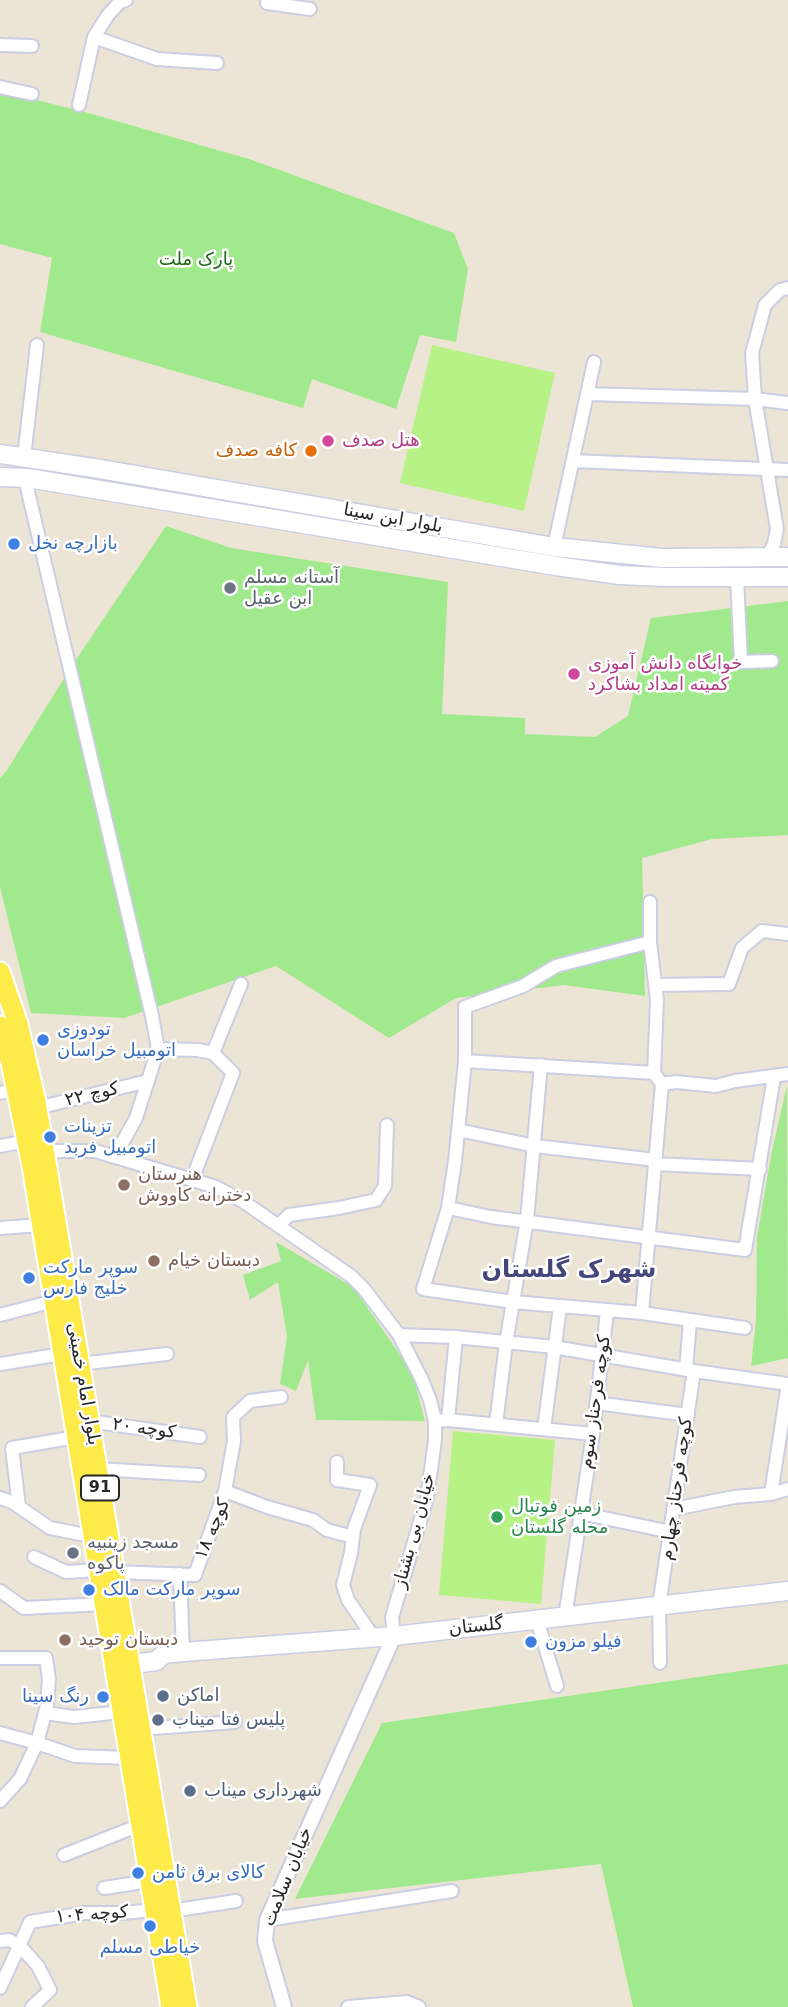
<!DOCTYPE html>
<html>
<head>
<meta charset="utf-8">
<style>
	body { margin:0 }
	canvas { display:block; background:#ece5d6 }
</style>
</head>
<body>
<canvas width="788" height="2007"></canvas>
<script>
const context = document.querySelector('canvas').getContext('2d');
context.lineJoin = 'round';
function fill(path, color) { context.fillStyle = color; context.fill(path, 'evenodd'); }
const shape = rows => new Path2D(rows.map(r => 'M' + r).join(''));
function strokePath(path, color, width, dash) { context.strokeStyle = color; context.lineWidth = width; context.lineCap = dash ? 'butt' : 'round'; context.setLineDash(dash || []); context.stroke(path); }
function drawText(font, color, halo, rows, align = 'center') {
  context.font = font + ' "DejaVu Sans","Noto Sans Arabic",sans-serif'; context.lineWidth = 5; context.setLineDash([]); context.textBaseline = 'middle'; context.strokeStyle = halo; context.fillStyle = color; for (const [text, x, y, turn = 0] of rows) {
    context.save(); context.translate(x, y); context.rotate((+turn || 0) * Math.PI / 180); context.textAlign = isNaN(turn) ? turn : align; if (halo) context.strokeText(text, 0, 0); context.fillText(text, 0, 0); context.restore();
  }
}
fill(shape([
	[0,91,85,112,249,159,454,233,468,269,456,342,420,335,396,409,312,379,303,408,40,332,52,258,0,244],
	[166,526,231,548,448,582,442,714,525,718,525,734,595,737,628,716,651,618,788,601,788,835,712,839,642,858,645,996,564,985,456,998,389,1038,276,966,124,1018,31,1013,0,887,0,778,7,770,73,664],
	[787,1085,788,1358,751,1366,756,1321,757,1237,771,1156],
	[276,1242,353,1287,412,1372,425,1421,316,1420,308,1360,296,1391,280,1384,287,1336,278,1282,250,1300,243,1275,281,1261],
	[788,1664,788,2007,633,2007,601,1864,295,1899,382,1723]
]), '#a0e98c');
fill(shape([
	[432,345,555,373,524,511,400,483],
	[453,1431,555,1440,541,1604,439,1595]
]), '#b7f286');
const minor = shape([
	[267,0,267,3,310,9],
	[94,37,157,59,217,63],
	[0,45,32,46],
	[0,87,32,94],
	[79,105,94,37,108,15,120,2,126,0],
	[587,394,755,399,788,403],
	[24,457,37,345],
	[573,461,788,470],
	[25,479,152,1016,158,1049],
	[554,547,594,362],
	[767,557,774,544,777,529,755,399,752,353,765,305,780,290,788,288],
	[737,578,741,662,772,661],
	[650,942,556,966,523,986,465,1007,465,1061,455,1161,448,1208,423,1289,513,1302,642,1313,745,1328],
	[655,985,729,984,742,948,762,931,788,934],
	[465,1061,654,1073],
	[662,1084,676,1082,716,1086,735,1081,788,1074],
	[0,1093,17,1089],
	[37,1108,148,1081],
	[458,1130,535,1146,656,1160],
	[0,1146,27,1141],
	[43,1151,95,1151,216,1187,244,1202,351,1276,364,1289,399,1335,421,1378,430,1400,435,1421,435,1440,427,1498,392,1617,394,1636],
	[115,1156,136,1118,158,1049,198,1050,213,1053,241,984],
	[655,1164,760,1169],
	[192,1180,233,1073,213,1053],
	[448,1208,491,1217,745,1250,774,1077],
	[279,1225,289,1215,339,1208,376,1200,385,1186,387,1125],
	[0,1228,41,1225],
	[642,1313,662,1084,654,1073,657,1000,650,942,650,902],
	[0,1315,54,1301],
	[399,1335,456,1337,554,1347,694,1371,788,1384],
	[0,1364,62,1354],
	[79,1364,167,1354],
	[686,1370,690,1321],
	[596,1403,688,1415],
	[448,1420,456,1337],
	[89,1421,200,1437],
	[435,1421,448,1420,593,1434],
	[496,1424,506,1343,527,1220,541,1065],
	[544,1429,560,1307],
	[337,1462,337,1480,370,1485,354,1529,351,1553,343,1585,348,1600,374,1638],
	[97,1469,199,1475],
	[225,1491,234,1441,233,1417,250,1401,281,1397],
	[771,1494,788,1384],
	[0,1498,12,1502,50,1528,91,1536],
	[19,1507,12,1448,76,1437],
	[674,1509,734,1497,771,1494,788,1489],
	[580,1513,671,1532],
	[34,1557,66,1572,98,1570],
	[114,1572,195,1575,225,1491,267,1507,313,1520,327,1530,353,1537],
	[180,1574,183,1652],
	[0,1591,24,1608,104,1604],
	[565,1617,593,1434,607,1312],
	[537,1620,557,1686],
	[0,1658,46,1658,49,1679,47,1705,37,1743,0,1733],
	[660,1663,659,1606,694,1371],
	[45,1713,74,1717,121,1712],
	[140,1729,235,1722],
	[0,1801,20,1779,37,1743,75,1756,129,1758],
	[64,1855,140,1825],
	[104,1888,150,1881],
	[171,1911,236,1901],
	[267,1920,452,1891],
	[0,1941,9,1940,19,1945,38,1966,50,1990,32,2007],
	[0,1988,30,1922,85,1913,123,1913,155,1910],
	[348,2007,407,2002,419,2007]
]);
const tertiary = shape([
	[284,2007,265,1941,267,1920,394,1636]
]);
const secondary = shape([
	[0,454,100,469,554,547,662,558,788,557],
	[0,477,28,478,556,566,620,575,665,577,788,577],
	[118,1666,156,1661,164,1654,183,1652,394,1636,788,1591]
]);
const primary = shape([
	[0,972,18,1024,36,1102,187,2007],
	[0,1026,11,1063,32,1166,171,2007]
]);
strokePath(minor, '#cbcde2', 16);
strokePath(tertiary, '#cbcde2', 18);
strokePath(secondary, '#cbcde2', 21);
strokePath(primary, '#fff', 23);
strokePath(minor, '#fff', 12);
strokePath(tertiary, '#fff', 14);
strokePath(secondary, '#fff', 18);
strokePath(primary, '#feea49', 19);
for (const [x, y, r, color] of [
	[328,441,7,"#d1479c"],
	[311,451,7,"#e8710a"],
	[14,544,7,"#3f7fe0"],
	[230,588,7,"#6b7280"],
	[574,674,7,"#d1479c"],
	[43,1040,7,"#3f7fe0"],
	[50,1137,7,"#3f7fe0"],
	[124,1185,7,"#8d6e63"],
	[154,1261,7,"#8d6e63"],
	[29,1278,7,"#3f7fe0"],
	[497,1517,7,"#2e9e5b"],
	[73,1553,7,"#6b7280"],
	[89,1590,7,"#3f7fe0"],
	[65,1640,7,"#8d6e63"],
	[531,1642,7,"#3f7fe0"],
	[163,1696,7,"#5c6f8a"],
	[103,1697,7,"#3f7fe0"],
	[158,1720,7,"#5c6f8a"],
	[190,1791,7,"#5c6f8a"],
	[138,1873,7,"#3f7fe0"],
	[150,1926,7,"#3f7fe0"]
]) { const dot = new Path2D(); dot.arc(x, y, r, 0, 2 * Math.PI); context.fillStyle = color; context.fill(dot); strokePath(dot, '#fff', 2.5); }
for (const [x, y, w] of [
	[100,1488,38]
]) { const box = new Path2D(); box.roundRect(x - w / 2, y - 12.5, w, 25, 5); context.fillStyle = '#fff'; context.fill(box); strokePath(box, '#272727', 2); }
drawText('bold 16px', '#272727', null, [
	["91",100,1488]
]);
drawText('18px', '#196912', '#fff', [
	["پارک ملت",196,260]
]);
drawText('18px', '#b23c85', '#fff', [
	["هتل صدف",342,441],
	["خوابگاه دانش آموزی",588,664],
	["کمیته امداد بشاکرد",588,685]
], 'left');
drawText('18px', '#c56008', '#fff', [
	["کافه صدف",297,451]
], 'right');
drawText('18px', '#272727', '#fff', [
	["بلوار ابن سینا",393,519,10],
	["کوچ ۲۲",92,1095,-13],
	["بلوار امام خمینی",83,1384,80],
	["کوچه فرحناز سوم",596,1402,-82],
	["کوچه ۲۰",144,1429,8],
	["کوچه فرحناز چهارم",677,1489,-82],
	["کوچه ۱۸",213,1529,-67],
	["خیابان بی بشناز",415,1531,-75],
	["گلستان",476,1627,-6],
	["خیابان سلامت",288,1877,-68],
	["کوچه ۱۰۴",92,1915,-4]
]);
drawText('18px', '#366cbe', '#fff', [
	["بازارچه نخل",28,544],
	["تودوزی",57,1030],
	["اتومبیل خراسان",57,1051],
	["تزینات",64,1127],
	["اتومبیل فربد",64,1148],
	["سوپر مارکت",43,1268],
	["خلیج فارس",43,1289],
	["سوپر مارکت مالک",103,1590],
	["فیلو مزون",545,1642],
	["رنگ سینا",89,1697,"right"],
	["کالای برق ثامن",152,1873],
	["خیاطی مسلم",150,1948,"center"]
], 'left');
drawText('18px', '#5b616d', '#fff', [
	["آستانه مسلم",244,578],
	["ابن عقیل",244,599],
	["مسجد زینبیه",87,1543],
	["پاکوه",87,1564]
], 'left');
drawText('18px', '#785e54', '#fff', [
	["هنرستان",138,1175],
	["دخترانه کاووش",138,1196],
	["دبستان خیام",168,1261],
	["دبستان توحید",79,1640]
], 'left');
drawText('18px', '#27864d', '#fff', [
	["زمین فوتبال",511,1507],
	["محله گلستان",511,1528]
], 'left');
drawText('18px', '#4e5e75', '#fff', [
	["اماکن",177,1696],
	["پلیس فتا میناب",172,1720],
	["شهرداری میناب",204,1791]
], 'left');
drawText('bold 24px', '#44477b', '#fff', [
	["شهرک گلستان",569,1271]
]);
</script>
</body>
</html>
